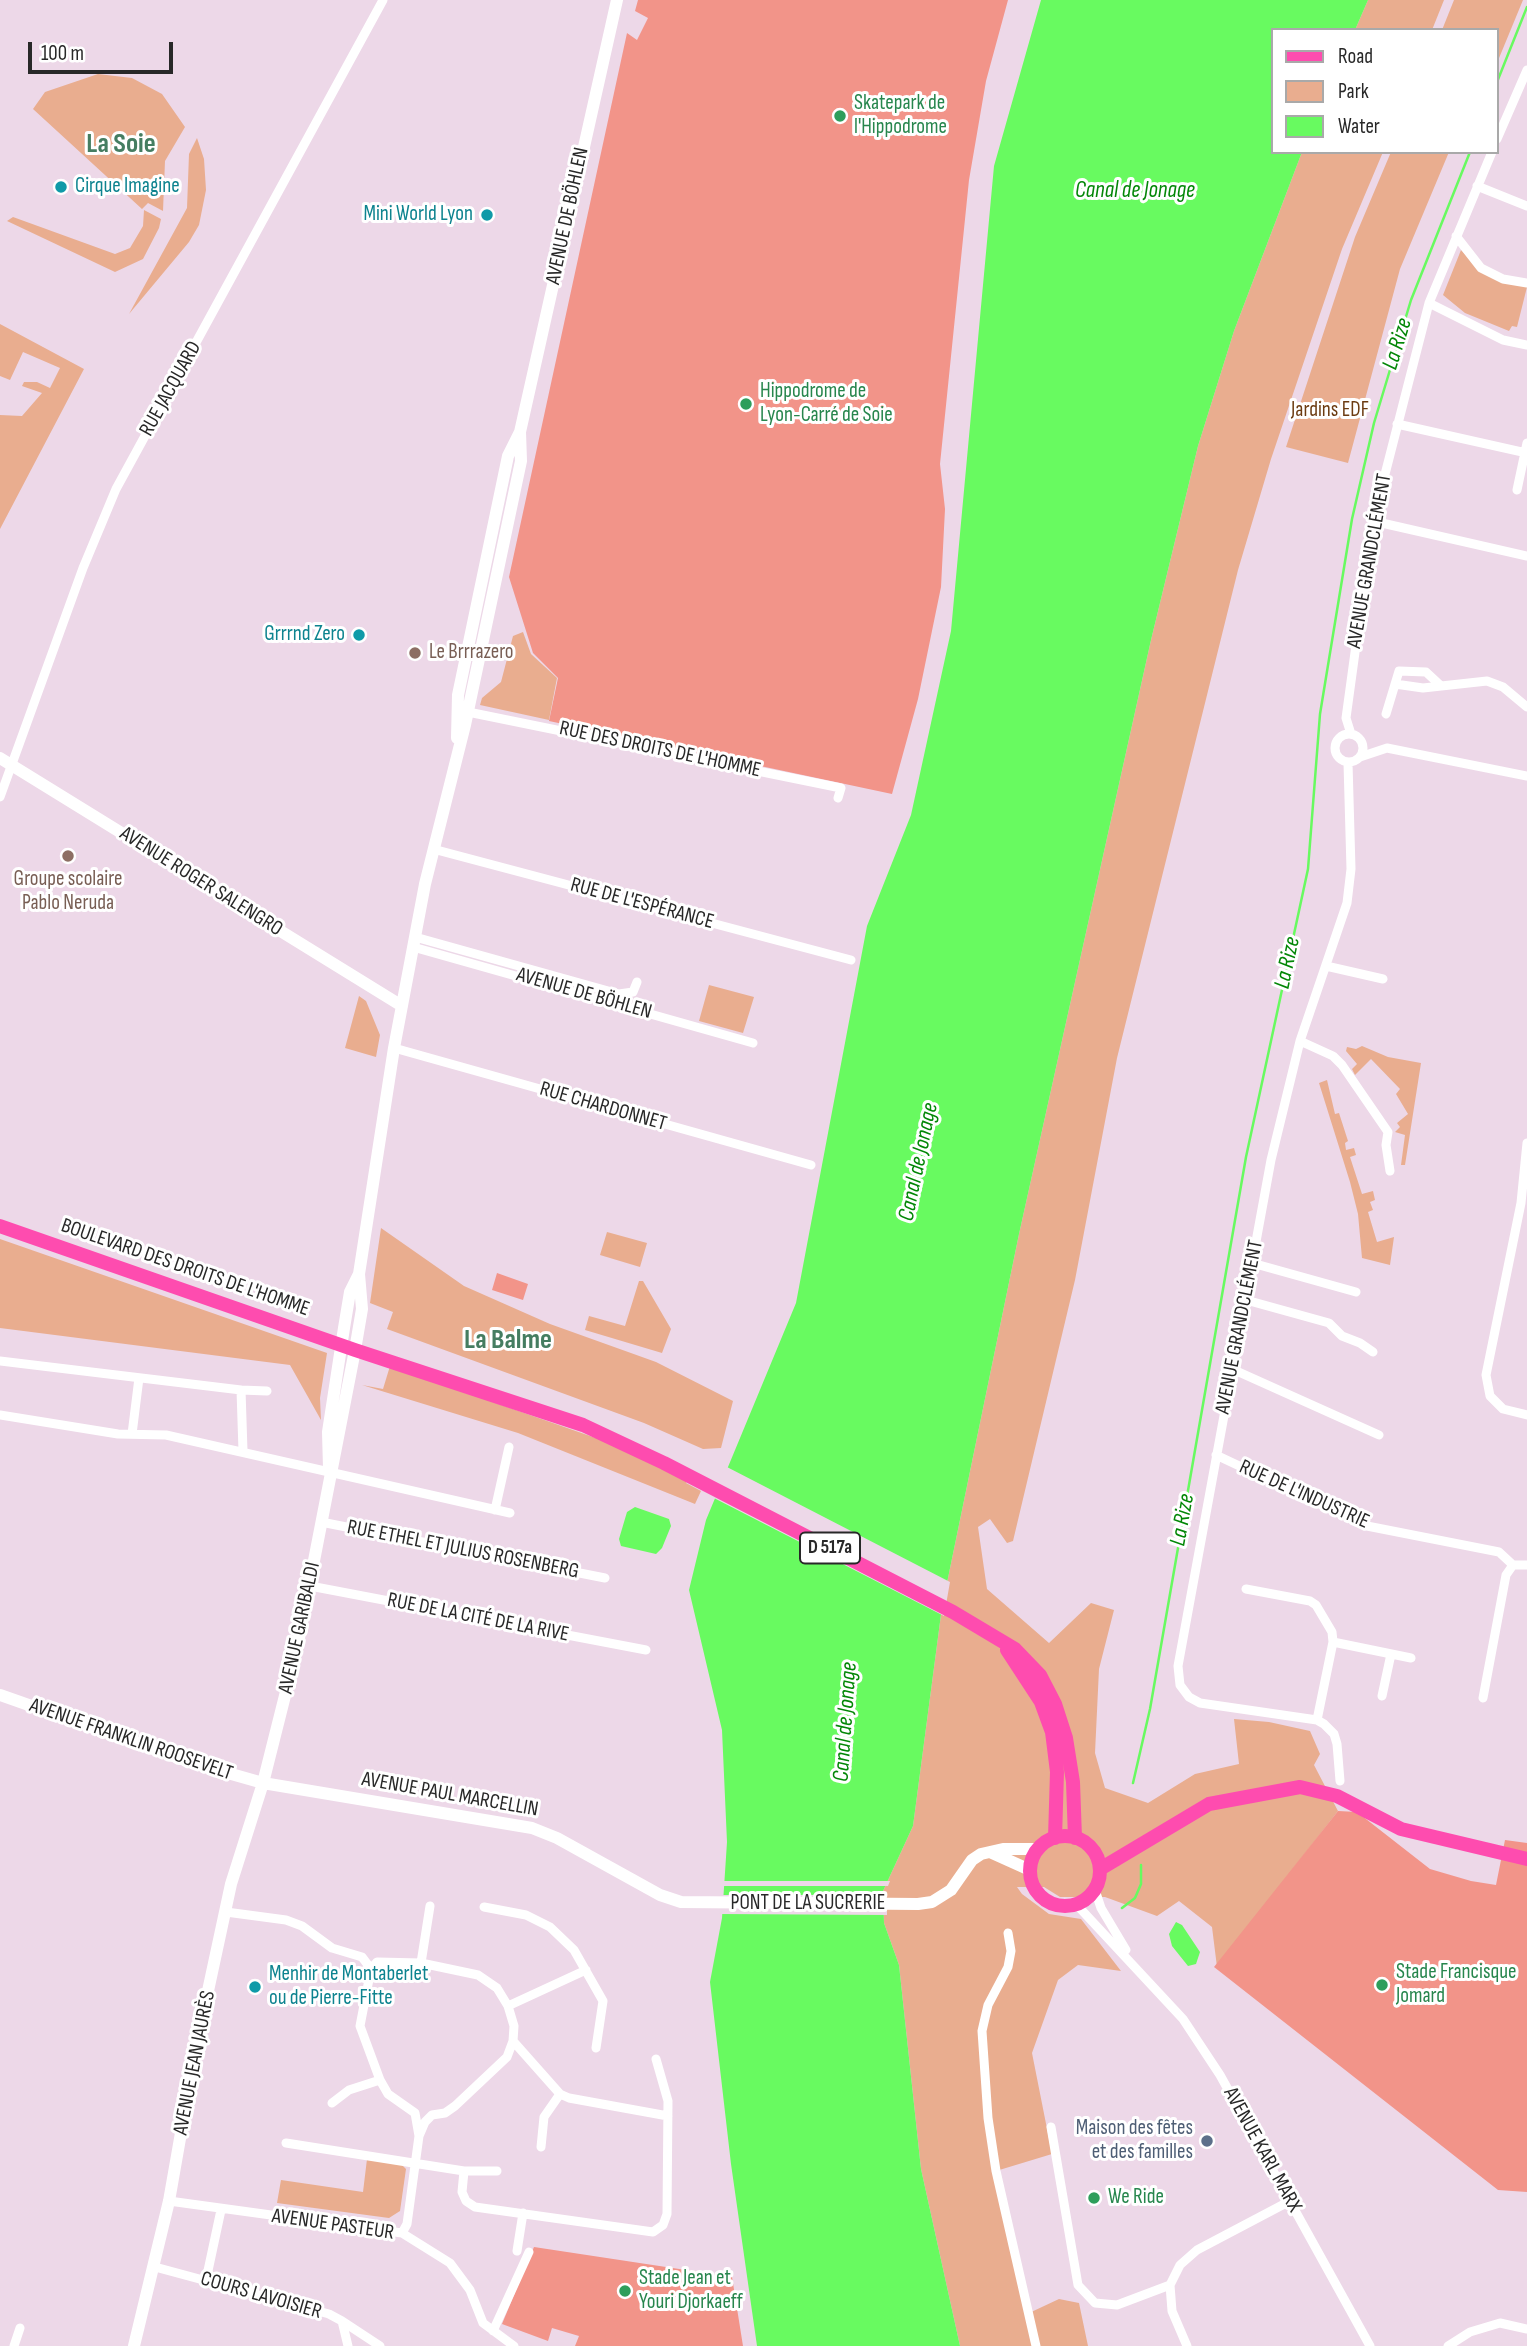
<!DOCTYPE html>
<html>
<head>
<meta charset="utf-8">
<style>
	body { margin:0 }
	#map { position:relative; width:1527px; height:2346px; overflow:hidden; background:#edd8e8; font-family:"Sofia Sans Condensed",sans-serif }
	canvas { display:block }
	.legend { position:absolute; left:1271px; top:28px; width:228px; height:126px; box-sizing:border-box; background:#fff; border:2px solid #a9a9a9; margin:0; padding:9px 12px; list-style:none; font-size:21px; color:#282828 }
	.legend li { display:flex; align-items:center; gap:14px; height:35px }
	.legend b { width:35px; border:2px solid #a9a9a9 }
	.scale { position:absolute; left:28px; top:42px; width:145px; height:32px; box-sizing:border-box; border:4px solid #282828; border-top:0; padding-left:9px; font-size:21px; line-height:24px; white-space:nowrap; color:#282828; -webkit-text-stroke:5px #fff; paint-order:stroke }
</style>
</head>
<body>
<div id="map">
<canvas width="1527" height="2346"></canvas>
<ul class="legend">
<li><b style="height:9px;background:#fe4caf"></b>Road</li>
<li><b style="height:19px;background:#e9ad8f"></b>Park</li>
<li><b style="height:19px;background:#68fa60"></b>Water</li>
</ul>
<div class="scale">100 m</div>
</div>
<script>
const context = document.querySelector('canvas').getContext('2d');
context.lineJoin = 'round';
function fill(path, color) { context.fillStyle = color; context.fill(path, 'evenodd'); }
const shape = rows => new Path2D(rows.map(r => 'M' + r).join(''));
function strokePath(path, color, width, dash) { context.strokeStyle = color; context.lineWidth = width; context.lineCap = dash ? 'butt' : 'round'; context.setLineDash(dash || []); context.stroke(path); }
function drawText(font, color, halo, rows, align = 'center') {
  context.font = font + ' "Sofia Sans Condensed",sans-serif'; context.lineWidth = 6; context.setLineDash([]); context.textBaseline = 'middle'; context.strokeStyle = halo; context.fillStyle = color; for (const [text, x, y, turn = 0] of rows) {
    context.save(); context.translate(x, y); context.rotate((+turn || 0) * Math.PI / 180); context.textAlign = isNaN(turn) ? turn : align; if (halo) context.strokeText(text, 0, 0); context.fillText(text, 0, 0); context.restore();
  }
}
fill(shape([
	[1368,0,1444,0,1432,30,1355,30],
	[1454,0,1523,0,1497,63,1497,30,1442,30],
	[98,74,132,78,162,94,185,127,165,161,163,211,148,203,142,209,33,109,45,92],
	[197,138,204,159,206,190,199,225,189,242,129,314,187,208,189,154],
	[1302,152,1383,152,1342,249,1271,459,1238,570,1117,1058,1075,1280,1013,1541,1007,1543,990,1519,978,1527,987,1589,1049,1643,1091,1603,1114,1610,1099,1669,1095,1753,1105,1788,1148,1803,1195,1774,1239,1764,1234,1719,1269,1722,1310,1731,1320,1754,1314,1765,1338,1811,1217,1967,1212,1927,1179,1901,1157,1916,1105,1897,1060,1897,1044,1887,1017,1887,1022,1894,1049,1914,1081,1919,1121,1971,1078,1965,1058,1980,1032,2053,1052,2154,996,2171,1027,2314,1059,2299,1079,2303,1088,2346,960,2346,921,2169,899,1965,884,1923,883,1891,913,1826,942,1607,1019,1234,1151,640,1198,446,1234,331],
	[1391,152,1449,152,1400,269,1348,463,1286,447,1355,237],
	[144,210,161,219,159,228,143,259,115,272,7,221,13,217,115,254,130,248,143,226],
	[1461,250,1488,276,1527,287,1517,327,1512,326,1509,331,1465,313,1443,295],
	[0,324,84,369,0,529,0,415,22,416,42,393,22,386,24,382,37,382,50,388,60,368,23,352,10,380,0,376],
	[523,632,531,654,557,678,549,720,480,705,482,698,501,682,513,636],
	[709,985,754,997,743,1033,699,1021],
	[359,996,366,1001,380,1035,376,1057,345,1048],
	[1362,1046,1388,1057,1421,1063,1405,1165,1401,1165,1405,1135,1395,1132,1400,1127,1397,1123,1408,1114,1396,1094,1400,1089,1371,1059,1355,1075,1352,1069,1357,1064,1346,1051,1347,1047,1356,1049],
	[1327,1080,1335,1114,1339,1113,1348,1141,1345,1143,1346,1150,1354,1148,1356,1155,1350,1157,1362,1194,1373,1191,1375,1200,1370,1202,1373,1210,1368,1212,1377,1242,1394,1237,1390,1265,1362,1258,1358,1214,1350,1182,1319,1083],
	[381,1228,464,1286,550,1324,656,1362,733,1401,721,1448,703,1449,644,1423,387,1329,393,1312,370,1303],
	[607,1232,647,1243,640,1267,600,1255],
	[0,1239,327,1353,320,1398,321,1420,290,1365,0,1328],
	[639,1281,643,1281,671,1329,662,1353,585,1330,589,1316,625,1326],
	[390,1366,610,1443,688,1480,686,1483,701,1491,695,1504,518,1433,362,1385,383,1389],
	[367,2159,402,2165,406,2169,400,2211,389,2218,277,2203,281,2180,363,2192]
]), '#e9ad8f');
fill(shape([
	[638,0,1008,0,986,81,969,180,940,464,945,509,941,587,918,699,892,794,549,721,558,678,533,653,509,577,627,33,637,40,648,18,635,11],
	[497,1273,528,1284,523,1300,492,1290],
	[1338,1811,1357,1812,1430,1869,1471,1881,1496,1885,1505,1840,1527,1843,1527,2192,1498,2190,1214,1967],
	[534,2247,732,2277,743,2346,575,2346,579,2336,552,2328,548,2341,502,2324]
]), '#f29489');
fill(shape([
	[1041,0,1368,0,1355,30,1273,30,1273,152,1302,152,1234,331,1198,446,1151,640,1019,1234,942,1607,913,1826,883,1891,884,1923,899,1965,921,2169,960,2346,757,2346,731,2164,710,1982,722,1918,727,1842,722,1730,689,1590,706,1520,796,1303,867,926,911,815,951,631,994,166],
	[635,1507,669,1519,671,1526,662,1548,656,1554,621,1546,619,1539,627,1512],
	[1176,1922,1182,1925,1200,1952,1196,1964,1188,1966,1172,1946,1169,1934]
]), '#68fa60');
fill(shape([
	[725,1466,950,1582,944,1616,712,1497],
	[721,1881,890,1881,888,1886,721,1886],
	[720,1895,887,1895,887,1915,719,1914]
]), '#edd8e8');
strokePath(shape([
	[1497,82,1527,7],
	[1133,1783,1150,1709,1246,1157,1308,869,1320,714,1352,519,1374,423,1411,300,1470,152],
	[1122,1908,1135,1898,1141,1884,1141,1865]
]), '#68fa60', 2.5);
strokePath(shape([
	[1497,139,1527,70],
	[1477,186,1527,206],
	[1456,236,1481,268,1503,279,1527,283],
	[1429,303,1503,340,1527,345],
	[1397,424,1527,453],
	[1517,490,1527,443],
	[1373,521,1527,556],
	[1395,684,1423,688,1487,681,1503,687,1527,707],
	[468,712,841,788,838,798],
	[1386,714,1399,671,1426,672,1440,685],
	'1335 748a14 14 0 1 1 28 0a14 14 0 1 1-28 0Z',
	[1351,734,1346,718,1373,521,1429,303,1492,152],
	[1360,757,1387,748,1527,776],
	[0,797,83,568,116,489,383,0],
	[433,849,851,960],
	[415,937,619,994,633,992,637,982],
	[413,947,753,1043],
	[1326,966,1383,979],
	[1300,1041,1333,1056,1342,1065,1388,1132,1386,1145,1390,1171],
	[394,1048,811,1165],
	[1527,1143,1521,1203,1486,1375,1490,1396,1503,1409,1527,1415],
	[1252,1263,1356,1292],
	[1246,1300,1329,1323,1342,1336,1360,1343,1373,1352],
	[0,1361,241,1390,243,1451],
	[1232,1369,1379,1435],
	[241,1390,267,1391],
	[0,1415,118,1434,166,1435,510,1513],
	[132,1434,139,1378],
	[1216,1455,1367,1526,1499,1552,1513,1565],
	[495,1510,509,1447],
	[321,1522,605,1578],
	[1513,1565,1527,1565],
	[310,1586,646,1650],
	[1246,1589,1310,1601,1316,1605,1332,1632,1333,1642,1317,1720],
	[1333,1642,1411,1658],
	[1382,1696,1391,1654],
	[1483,1698,1506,1575,1513,1565],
	[1340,1781,1337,1744,1334,1734,1324,1724,1317,1720,1200,1703,1189,1697,1180,1685,1178,1666,1271,1160,1300,1041,1347,903,1351,869,1348,763],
	[1095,1890,1101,1908,1126,1950],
	[1076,1904,1183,2019,1220,2075,1370,2346],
	[484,1907,526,1915,550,1927,574,1950,603,2001,596,2048],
	[226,1912,286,1920,302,1926,332,1948,362,1957,371,1969],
	[1008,1933,1011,1951,1008,1967,988,2005,982,2031,988,2118,996,2171,1036,2346],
	[421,1963,430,1906],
	[508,2006,586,1970],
	[513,2041,560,2094,569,2098,668,2116],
	[332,2103,349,2090,380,2080],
	[1051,2127,1078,2285,1095,2303,1117,2305,1170,2285],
	[286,2143,464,2171,462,2192,466,2201,475,2207,653,2232,663,2225,667,2214,668,2101,656,2059],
	[541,2147,544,2117,560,2094],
	[464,2171,497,2171],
	[169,2201,402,2233,450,2263,470,2290,483,2323,514,2346],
	[402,2233,407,2224,419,2136,425,2122,432,2115,445,2113,455,2106,507,2057,513,2041,514,2026,508,2006,497,1988,478,1975,421,1963,377,1962,371,1969,360,2026,380,2080,388,2094,415,2113,419,2136],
	[517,2251,523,2213],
	[155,2267,329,2314,342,2321,348,2346],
	[206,2280,221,2210],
	[342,2321,380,2346],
	[493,2331,529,2252],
	[14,2346,20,2328],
	[1187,2346,1172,2311,1170,2285,1180,2265,1197,2250,1290,2201],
	[1448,2346,1470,2332,1500,2323,1527,2329]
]), '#fff', 9);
strokePath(shape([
	[457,738,458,695,508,456,520,432,617,0],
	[0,758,402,1006],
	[329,1468,328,1432,344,1328,350,1292,359,1274,394,1048,425,884,465,725,521,461,520,432],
	[0,1695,196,1764,263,1783,532,1828,557,1838,660,1895,681,1902,918,1904,932,1902,951,1890,972,1860,981,1854,1003,1849,1038,1849],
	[990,1852,1030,1870],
	[134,2346,169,2201,197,2042,231,1884,263,1783,297,1648,355,1350,362,1309,359,1274]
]), '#fff', 12);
strokePath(shape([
	[0,1226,355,1350,583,1425,664,1463,953,1612,1015,1649,1040,1675,1055,1704,1066,1738,1073,1782,1075,1838],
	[1007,1650,1041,1702,1052,1732,1057,1772,1055,1838],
	'1030 1871a35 35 0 1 1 70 0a35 35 0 1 1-70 0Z',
	[1100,1869,1209,1804,1300,1787,1337,1796,1401,1829,1527,1859]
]), '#fe4caf', 14);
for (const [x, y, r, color] of [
	[840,116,7,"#2e9e5b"],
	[61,187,7,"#0f9aa8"],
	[487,215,7,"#0f9aa8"],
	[746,404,7,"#2e9e5b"],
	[359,635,7,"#0f9aa8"],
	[415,653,7,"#8d6e63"],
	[68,856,7,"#8d6e63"],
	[1382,1985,7,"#2e9e5b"],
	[255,1987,7,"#0f9aa8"],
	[1207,2141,7,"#5c6f8a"],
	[1094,2198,7,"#2e9e5b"],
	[625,2291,7,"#2e9e5b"]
]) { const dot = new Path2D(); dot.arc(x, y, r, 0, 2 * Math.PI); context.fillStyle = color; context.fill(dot); strokePath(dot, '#fff', 2.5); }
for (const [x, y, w] of [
	[830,1548,60]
]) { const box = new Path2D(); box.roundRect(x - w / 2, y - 15.5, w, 31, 5); context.fillStyle = '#fff'; context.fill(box); strokePath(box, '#282828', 2); }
drawText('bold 19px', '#282828', null, [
	["D 517a",830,1548]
]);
drawText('21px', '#27864d', '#fff', [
	["Skatepark de",854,104],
	["l'Hippodrome",854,128],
	["Hippodrome de",760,392],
	["Lyon-Carré de Soie",760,416],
	["Stade Francisque",1396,1973],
	["Jomard",1396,1997],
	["We Ride",1108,2198],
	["Stade Jean et",639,2279],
	["Youri Djorkaeff",639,2303]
], 'left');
drawText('21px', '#0d838f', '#fff', [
	["Cirque Imagine",75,187],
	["Mini World Lyon",473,215,"right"],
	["Grrrnd Zero",345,635,"right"],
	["Menhir de Montaberlet",269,1975],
	["ou de Pierre-Fitte",269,1999]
], 'left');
drawText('21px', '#282828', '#fff', [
	["AVENUE DE BÖHLEN",568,216,-78],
	["RUE JACQUARD",171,389,-61],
	["AVENUE GRANDCLÉMENT",1370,561,-80],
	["RUE DES DROITS DE L'HOMME",660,750,12],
	["AVENUE ROGER SALENGRO",201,882,32],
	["RUE DE L'ESPÉRANCE",642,904,15],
	["AVENUE DE BÖHLEN",584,994,16],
	["RUE CHARDONNET",603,1107,16],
	["BOULEVARD DES DROITS DE L'HOMME",185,1268,19],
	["AVENUE GRANDCLÉMENT",1240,1327,-79],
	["RUE DE L'INDUSTRIE",1304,1495,24],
	["RUE ETHEL ET JULIUS ROSENBERG",463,1550,11],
	["RUE DE LA CITÉ DE LA RIVE",478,1618,11],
	["AVENUE GARIBALDI",300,1628,-78],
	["AVENUE FRANKLIN ROOSEVELT",131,1740,19],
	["AVENUE PAUL MARCELLIN",450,1795,10],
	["PONT DE LA SUCRERIE",808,1904],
	["AVENUE JEAN JAURÈS",195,2063,-79],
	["AVENUE KARL MARX",1262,2150,61],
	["AVENUE PASTEUR",333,2225,8],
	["COURS LAVOISIER",261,2296,16]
]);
drawText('21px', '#6c3c12', '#fff', [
	["Jardins EDF",1330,411]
]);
drawText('21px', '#785e54', '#fff', [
	["Le Brrrazero",429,653],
	["Groupe scolaire",68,880,"center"],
	["Pablo Neruda",68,904,"center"]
], 'left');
drawText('21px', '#4e5e75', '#fff', [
	["Maison des fêtes",1193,2129],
	["et des familles",1193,2153]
], 'right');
drawText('italic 23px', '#038707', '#fff', [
	["Canal de Jonage",1135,191],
	["La Rize",1398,344,-73],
	["La Rize",1288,963,-78],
	["Canal de Jonage",919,1162,-78],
	["La Rize",1183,1520,-80],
	["Canal de Jonage",846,1722,-86]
]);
drawText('bold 28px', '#457d61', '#fff', [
	["La Soie",121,145],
	["La Balme",508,1341]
]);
</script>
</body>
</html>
